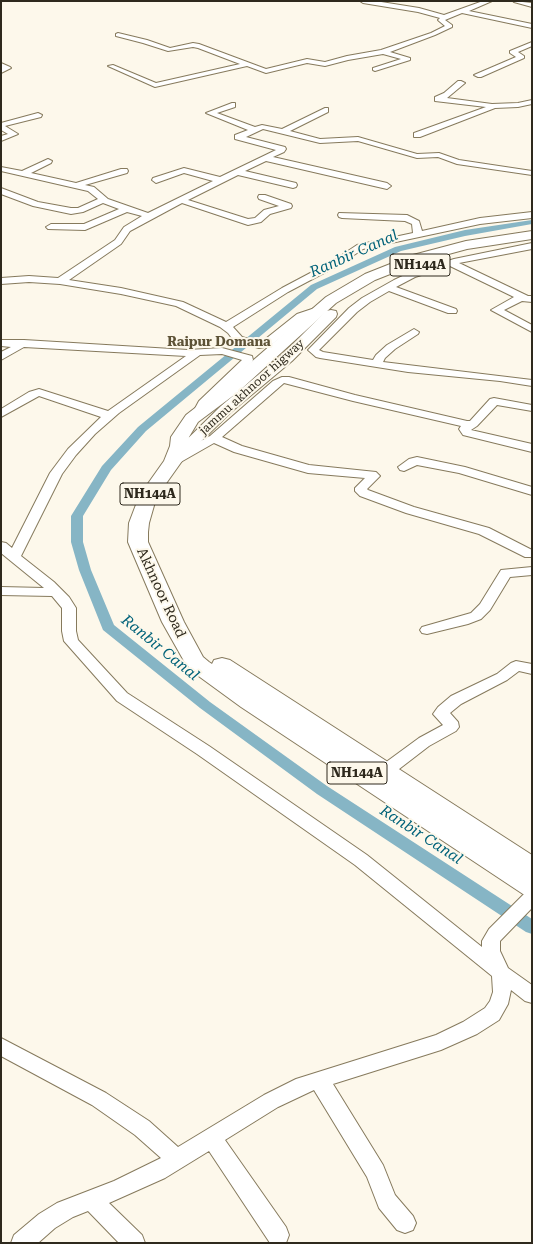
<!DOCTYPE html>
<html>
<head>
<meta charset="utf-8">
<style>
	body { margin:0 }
	#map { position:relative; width:533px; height:1244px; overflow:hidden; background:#fdf8eb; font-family:"Roboto Serif",serif }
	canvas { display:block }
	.frame { position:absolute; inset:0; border:2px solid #2e291d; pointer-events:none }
</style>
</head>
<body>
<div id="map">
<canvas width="533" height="1244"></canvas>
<div class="frame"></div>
</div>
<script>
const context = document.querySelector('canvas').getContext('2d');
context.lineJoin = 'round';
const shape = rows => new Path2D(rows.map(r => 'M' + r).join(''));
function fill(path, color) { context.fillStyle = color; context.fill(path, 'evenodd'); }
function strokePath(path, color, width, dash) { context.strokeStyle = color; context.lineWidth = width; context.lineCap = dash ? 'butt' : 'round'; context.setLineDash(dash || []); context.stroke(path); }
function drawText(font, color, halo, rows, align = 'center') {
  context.font = font + ' "Roboto Serif",serif'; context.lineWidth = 4; context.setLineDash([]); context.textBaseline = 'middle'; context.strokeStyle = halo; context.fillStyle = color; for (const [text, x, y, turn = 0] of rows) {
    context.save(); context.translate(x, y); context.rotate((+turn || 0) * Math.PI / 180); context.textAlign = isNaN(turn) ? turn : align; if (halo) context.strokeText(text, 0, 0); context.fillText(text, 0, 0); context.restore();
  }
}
fill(shape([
	[532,220,532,224,465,236,401,251,317,289,146,431,111,470,83,516,83,542,91,570,114,625,210,702,327,786,532,919,532,934,526,932,317,794,200,708,103,630,79,570,71,542,71,516,102,466,138,427,311,285,395,247,465,230,532,220]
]), '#86b5c5');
const minor = shape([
	[360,1,375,1,419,8,444,15,483,1,492,1,469,11,532,24,532,28,462,13,445,20,452,25,452,27,435,35,390,52,410,58,410,60,375,71,373,70,373,68,401,59,383,54,348,60,325,66,307,63,266,73,247,66,155,87,108,66,113,65,156,83,240,64,198,48,193,47,168,51,143,43,116,36,116,34,118,33,147,40,170,48,193,43,199,44,266,69,307,59,325,62,347,56,381,50,431,33,445,26,439,21,438,20,440,18,418,12,363,3,360,1],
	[513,1,532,3,532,7,514,2,513,1],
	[532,42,532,46,518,52,524,56,524,58,481,77,478,77,474,75,516,57,510,53,510,51,532,42],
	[1,63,10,67,11,68,1,73,1,63],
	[458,81,461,81,465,83,447,98,492,104,518,103,532,100,532,104,518,107,495,108,420,137,414,137,414,133,486,107,435,101,435,97,444,93,458,81],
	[232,103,235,103,235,107,217,113,255,127,262,125,282,129,325,108,328,108,328,112,290,131,320,139,358,137,417,154,439,153,459,160,532,171,532,175,457,164,438,157,417,158,358,141,320,143,263,129,246,137,285,147,286,149,284,152,273,157,387,183,391,186,387,189,266,161,245,171,296,183,297,185,296,187,293,188,238,175,188,200,248,219,255,218,264,210,279,206,259,199,258,197,259,195,265,195,291,204,292,206,291,208,270,214,261,222,248,225,182,203,130,231,121,244,69,280,121,288,183,302,226,322,282,288,333,261,357,245,413,233,412,224,405,221,342,218,339,217,338,215,339,213,407,215,419,221,422,231,480,218,532,212,532,218,480,224,363,249,339,265,288,292,233,327,242,337,259,342,263,341,297,314,321,306,326,309,325,311,305,318,270,346,259,348,234,341,228,333,220,327,176,306,121,294,60,284,29,282,1,284,1,278,29,276,58,278,115,240,124,227,142,216,127,212,85,230,48,229,46,227,51,224,84,224,119,209,103,203,83,212,71,214,33,206,1,194,1,188,38,202,71,208,78,208,98,199,88,191,1,171,1,167,22,171,48,159,52,161,51,163,31,173,76,183,121,169,127,169,128,171,127,173,85,185,94,187,108,199,148,213,213,181,184,173,156,183,152,180,153,178,184,168,220,177,276,150,235,139,235,135,248,130,206,113,232,103],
	[38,113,42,115,41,117,5,126,18,134,1,141,1,136,8,134,1,130,1,123,38,113],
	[532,243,532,249,459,263,528,296,532,296,532,302,522,301,504,310,532,325,532,332,491,310,514,297,450,266,415,277,396,287,456,309,457,311,456,313,448,313,389,291,370,302,357,312,319,350,323,352,373,360,376,355,387,345,414,329,419,332,418,334,395,349,385,358,383,362,532,380,532,386,500,381,408,372,320,358,316,357,308,350,349,308,362,298,394,280,409,273,454,259,532,243],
	[1,340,24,340,188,350,222,348,252,356,253,360,252,362,208,404,202,416,198,417,194,416,192,414,199,401,242,360,222,354,200,355,119,413,95,434,76,455,62,474,21,556,54,582,69,597,76,608,76,631,78,640,127,693,209,746,367,855,482,947,482,941,489,929,526,892,532,890,532,908,500,941,500,951,508,968,532,985,532,1003,525,1001,511,990,508,1004,499,1020,477,1034,441,1050,333,1084,383,1165,395,1195,413,1216,416,1223,413,1230,405,1233,397,1230,379,1208,367,1177,314,1090,278,1107,225,1140,286,1227,289,1235,286,1243,270,1243,209,1151,165,1178,109,1203,142,1235,145,1243,119,1243,88,1211,73,1217,55,1228,38,1243,11,1243,14,1235,39,1214,57,1203,114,1181,161,1158,135,1135,92,1105,1,1056,1,1038,106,1093,149,1121,178,1147,264,1095,296,1079,436,1035,463,1022,485,1008,490,1001,493,992,492,976,355,865,197,754,117,701,64,641,62,631,62,608,52,596,1,595,1,587,44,588,1,553,1,542,6,543,12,548,50,473,68,449,101,417,39,396,1,417,1,409,29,392,39,389,108,411,186,356,24,347,1,360,1,352,11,347,1,346,1,340],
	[282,377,289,377,355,395,467,421,470,421,490,399,494,398,532,405,532,411,497,405,477,426,471,430,532,444,532,452,463,435,459,429,461,426,353,401,284,383,222,437,242,446,309,465,376,472,380,476,367,489,368,490,414,507,489,528,532,550,532,557,525,557,479,534,406,513,360,496,355,491,355,488,365,478,308,473,234,452,214,443,179,463,171,463,169,460,171,457,210,436,273,381,282,377],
	[417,457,465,467,532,487,532,495,459,473,417,465,404,471,400,470,398,467,409,459,417,457],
	[532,567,532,575,510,577,490,610,481,619,468,624,427,634,422,633,420,630,422,627,471,613,480,604,501,570,532,567],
	[516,661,532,664,532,674,519,671,507,680,461,704,450,713,458,722,459,727,456,731,429,746,390,776,384,778,378,776,376,772,378,768,419,738,443,725,433,714,438,707,451,696,497,674,511,663,516,661]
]);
const major = shape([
	[331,310,336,311,337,314,336,317,292,361,231,412,178,464,173,466,168,464,165,461,168,458,221,406,282,355,326,311,331,310]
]);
const highway = shape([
	[532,231,532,239,467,249,423,261,375,280,336,303,238,392,198,422,189,437,188,446,182,461,160,492,155,502,149,523,148,532,148,542,184,622,203,657,209,662,212,664,214,660,222,658,230,660,532,855,532,897,523,894,241,707,193,672,184,661,162,622,128,542,129,523,137,502,142,492,164,461,170,446,171,437,186,415,226,384,326,297,365,274,413,255,466,241,532,231]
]);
strokePath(minor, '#867a5d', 2);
strokePath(major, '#867a5d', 2);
strokePath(highway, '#867a5d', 2);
fill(minor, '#fff');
fill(major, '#fff');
fill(highway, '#fff');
drawText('12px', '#2e291d', '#fdf8eb', [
	["jammu akhnoor higway",252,387,-42]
]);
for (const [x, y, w] of [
	[420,265,60],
	[150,494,60],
	[357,773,60]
]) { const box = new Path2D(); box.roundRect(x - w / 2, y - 11, w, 22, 3); context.fillStyle = '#fdf8eb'; context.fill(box); strokePath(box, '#2e291d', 1); }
drawText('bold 13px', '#2e291d', null, [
	["NH144A",420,265],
	["NH144A",150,494],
	["NH144A",357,773]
]);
drawText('bold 13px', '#5d5236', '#fdf8eb', [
	["Raipur Domana",219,342]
]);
drawText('14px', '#2e291d', '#fdf8eb', [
	["Akhnoor Road",161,593,65]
]);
drawText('italic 15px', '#006279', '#fdf8eb', [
	["Ranbir Canal",354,254,-24],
	["Ranbir Canal",160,648,39],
	["Ranbir Canal",421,835,33]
]);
</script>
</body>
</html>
